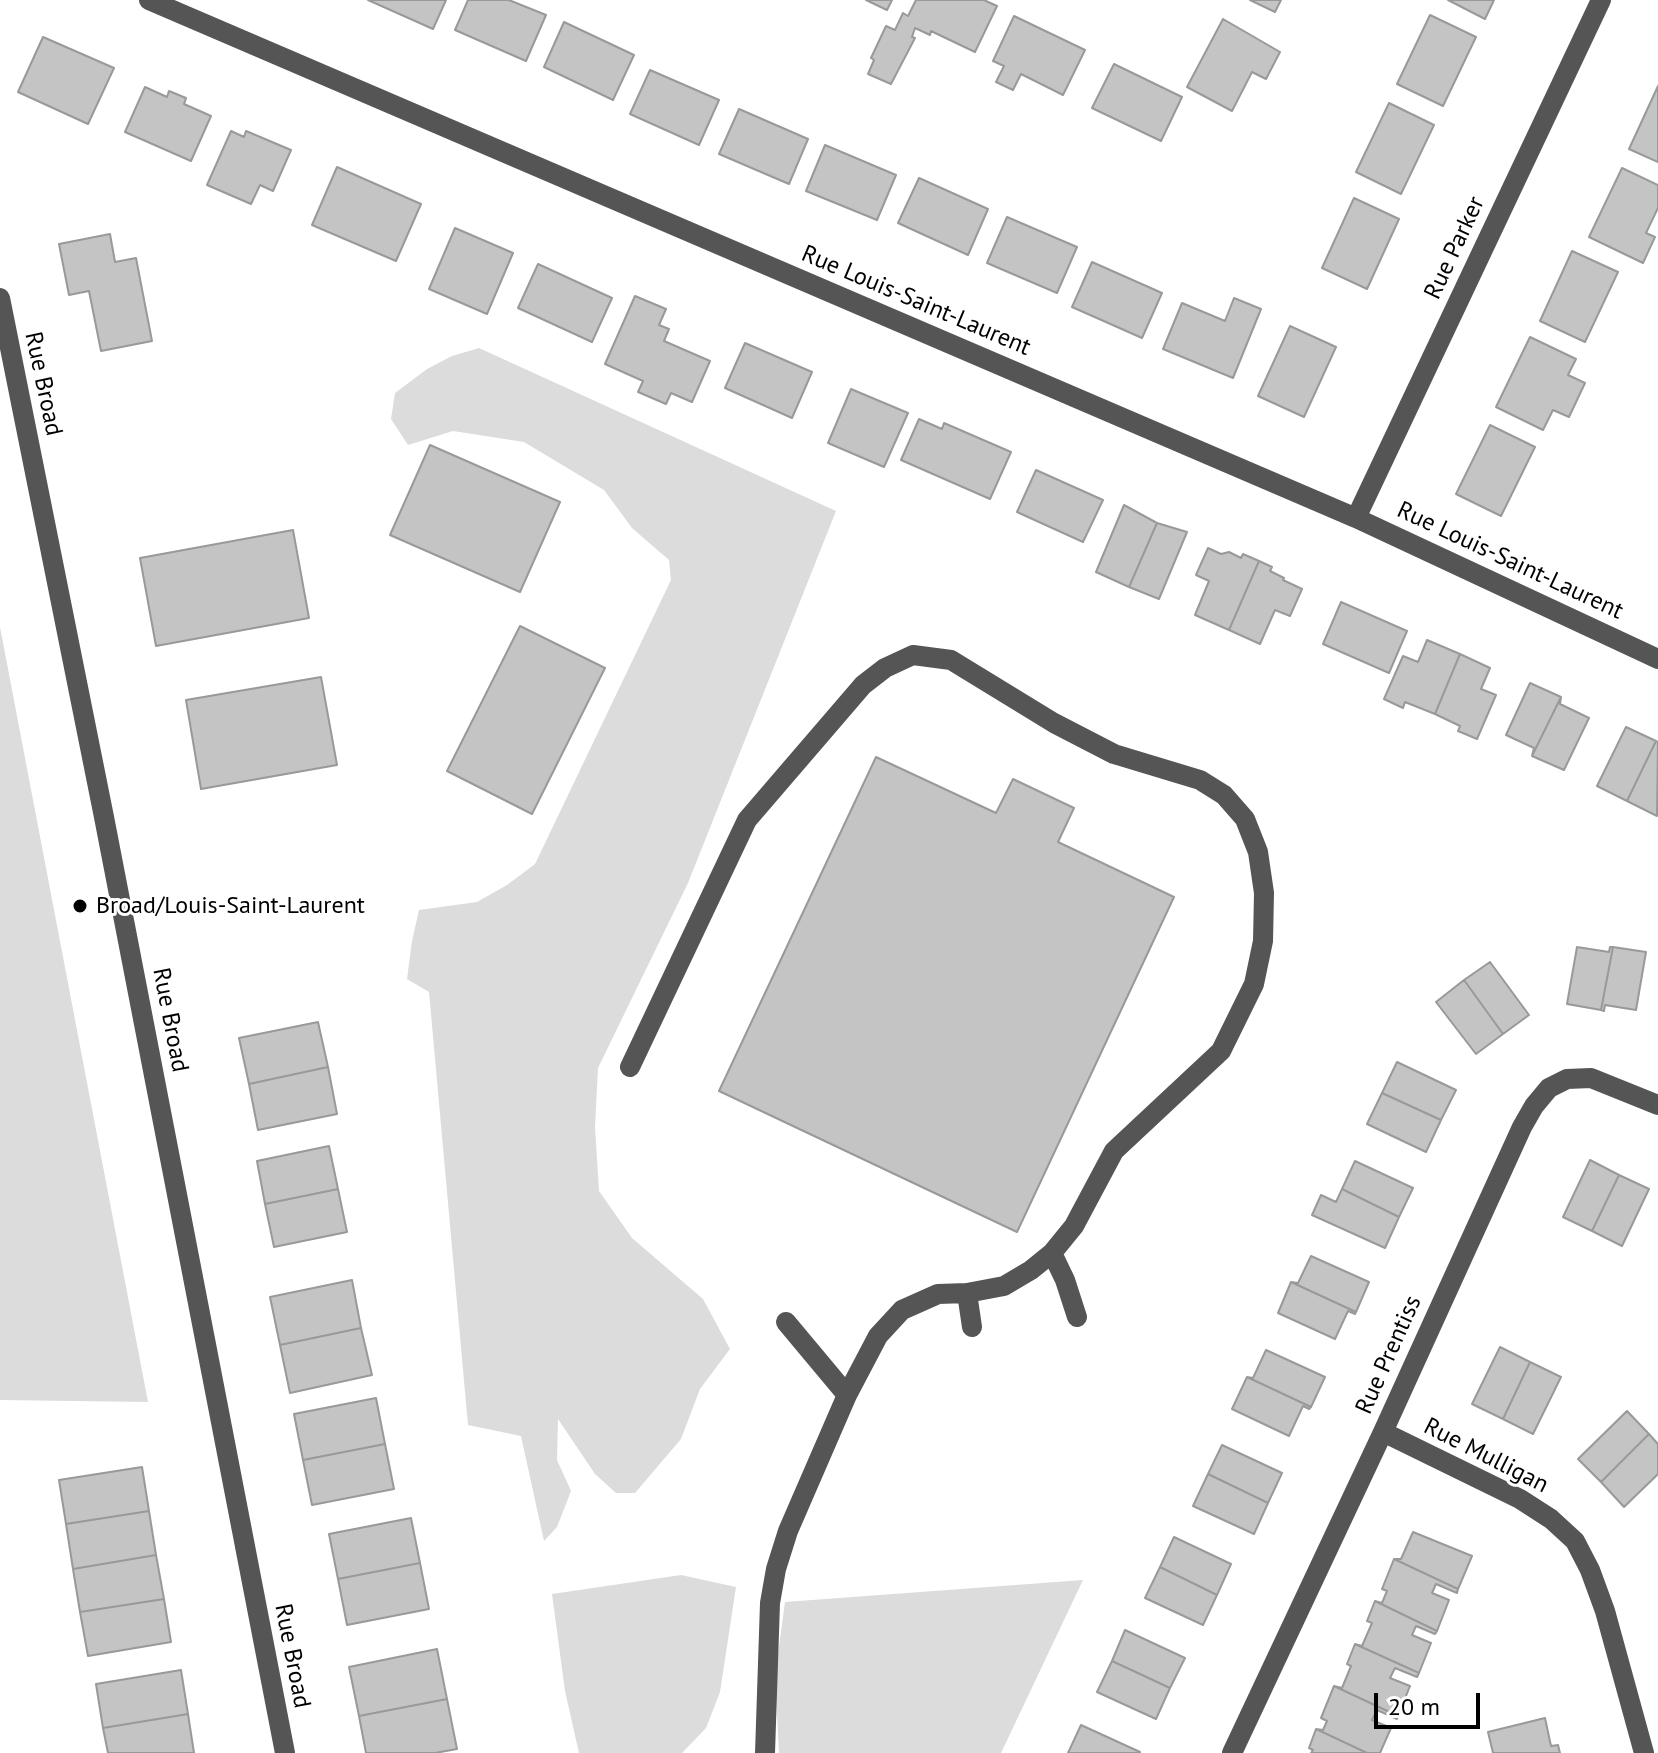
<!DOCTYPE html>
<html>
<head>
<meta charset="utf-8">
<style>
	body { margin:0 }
	#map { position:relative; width:1658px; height:1753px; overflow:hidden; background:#fff; font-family:"PT Sans",sans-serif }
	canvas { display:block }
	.scale { position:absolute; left:1374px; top:1693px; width:106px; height:36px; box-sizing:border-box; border:4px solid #000; border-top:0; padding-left:10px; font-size:24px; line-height:28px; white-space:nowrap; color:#000; -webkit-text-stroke:6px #fff; paint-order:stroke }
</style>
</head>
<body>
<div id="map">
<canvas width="1658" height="1753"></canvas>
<div class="scale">20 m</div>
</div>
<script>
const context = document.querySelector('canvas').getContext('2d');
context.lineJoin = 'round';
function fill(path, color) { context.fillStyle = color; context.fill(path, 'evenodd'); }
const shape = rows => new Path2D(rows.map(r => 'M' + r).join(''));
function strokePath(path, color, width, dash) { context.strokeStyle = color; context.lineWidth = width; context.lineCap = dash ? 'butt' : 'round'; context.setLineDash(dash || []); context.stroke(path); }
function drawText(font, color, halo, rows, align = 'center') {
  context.font = font + ' "PT Sans",sans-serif'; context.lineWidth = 6; context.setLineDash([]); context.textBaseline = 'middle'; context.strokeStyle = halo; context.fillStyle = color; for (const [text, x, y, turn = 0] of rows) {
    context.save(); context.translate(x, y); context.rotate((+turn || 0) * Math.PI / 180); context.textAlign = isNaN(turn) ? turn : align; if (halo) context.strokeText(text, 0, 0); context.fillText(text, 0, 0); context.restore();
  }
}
fill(shape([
	[479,348,836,511,688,883,598,1068,595,1127,599,1191,632,1238,703,1299,730,1349,700,1389,681,1439,635,1493,616,1493,595,1474,558,1419,557,1460,571,1491,557,1527,544,1541,521,1436,468,1425,429,992,407,979,412,941,419,910,477,902,507,885,535,864,671,580,669,560,632,528,604,490,524,442,453,431,408,445,391,419,395,393,427,369,452,356],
	[0,627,148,1402,0,1400],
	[681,1575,736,1587,720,1692,706,1728,682,1753,579,1753,565,1691,552,1594],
	[1083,1580,1001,1753,779,1753,775,1676,785,1602]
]), '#dcdcdc');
const building = shape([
	[368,0,446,0,433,29,368,0],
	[468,0,509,0,546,15,526,61,455,30,468,0],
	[866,0,892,0,887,10,866,0],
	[916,0,984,0,997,6,975,52,931,31,930,35,915,28,912,37,915,38,891,84,868,74,874,60,871,58,886,26,895,30,903,13,908,16,916,0],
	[1250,0,1281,0,1275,12,1250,0],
	[1448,0,1494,0,1485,19,1448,0],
	[1430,15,1476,37,1443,106,1397,84,1430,15],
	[1014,16,1085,50,1063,95,1021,74,1013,90,996,82,1004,66,993,61,1014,16],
	[1223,19,1280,52,1266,79,1252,72,1232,111,1187,87,1223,19],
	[564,22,634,55,613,100,544,67,564,22],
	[43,37,114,68,88,124,18,92,43,37],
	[1114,64,1182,97,1161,141,1092,108,1114,64],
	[650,70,719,100,699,145,630,114,650,70],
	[1658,86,1658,162,1629,149,1658,86],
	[145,87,167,97,169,91,186,98,184,104,211,116,191,161,125,132,145,87],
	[1389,103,1434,125,1401,194,1356,172,1389,103],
	[739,109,808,139,789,184,719,154,739,109],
	[231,131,244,137,246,131,291,150,273,191,260,185,251,204,207,185,231,131],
	[825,145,896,175,877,220,806,191,825,145],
	[337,167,421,204,396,261,312,225,337,167],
	[1622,168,1658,185,1658,208,1646,233,1655,237,1643,263,1589,237,1622,168],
	[919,178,988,209,968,255,898,223,919,178],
	[1354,198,1399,219,1367,289,1322,268,1354,198],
	[1007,217,1077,247,1057,293,987,263,1007,217],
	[455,228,513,253,487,314,429,289,455,228],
	[110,234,115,262,136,258,152,341,101,351,89,291,69,295,59,244,110,234],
	[1572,251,1618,272,1585,342,1540,321,1572,251],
	[1092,262,1162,293,1142,338,1072,307,1092,262],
	[538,264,612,298,592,342,518,308,538,264],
	[635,296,666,309,659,325,669,329,664,341,710,361,692,402,671,393,666,404,638,392,643,381,605,364,635,296],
	[1234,298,1261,309,1233,378,1163,349,1182,303,1225,321,1234,298],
	[1290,326,1336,347,1304,417,1258,396,1290,326],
	[1530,337,1576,359,1568,375,1585,383,1569,417,1553,410,1543,430,1496,407,1530,337],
	[745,343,812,372,792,418,725,388,745,343],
	[851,389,908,413,884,467,828,443,851,389],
	[919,419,942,429,944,423,1011,452,990,499,901,460,919,419],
	[1490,425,1535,447,1501,516,1456,494,1490,425],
	[430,445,560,502,520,592,390,535,430,445],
	[1036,470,1103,500,1083,542,1017,512,1036,470],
	[1124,505,1157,523,1129,587,1096,572,1124,505],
	[1157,523,1187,532,1159,599,1129,587,1157,523],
	[293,530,309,618,156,646,140,558,293,530],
	[1208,548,1221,554,1229,552,1241,558,1243,554,1259,561,1229,630,1195,615,1209,581,1196,575,1208,548],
	[1259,561,1272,567,1270,571,1284,578,1283,580,1302,589,1290,616,1275,610,1260,644,1229,630,1259,561],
	[1341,602,1407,631,1389,673,1323,644,1341,602],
	[520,626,605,668,532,814,447,771,520,626],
	[1427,640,1460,654,1435,714,1405,702,1403,708,1384,699,1403,656,1418,662,1427,640],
	[1460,654,1490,668,1481,689,1496,695,1477,739,1458,731,1460,726,1435,714,1460,654],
	[321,677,337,765,201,789,186,700,321,677],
	[1530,683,1561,697,1532,756,1534,748,1506,735,1530,683],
	[1561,697,1560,704,1589,718,1564,770,1532,756,1561,697],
	[1626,727,1656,741,1627,801,1597,786,1626,727],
	[1656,741,1658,742,1657,816,1627,801,1656,741],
	[876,757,996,813,1013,779,1074,808,1058,842,1174,897,1017,1232,719,1091,876,757],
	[1577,947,1609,952,1610,947,1613,947,1601,1010,1567,1004,1577,947],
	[1613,947,1646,952,1636,1010,1605,1005,1604,1011,1601,1010,1613,947],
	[1490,962,1529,1015,1503,1034,1464,980,1490,962],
	[1464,980,1503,1034,1476,1054,1436,1002,1464,980],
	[318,1022,328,1067,249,1084,239,1038,318,1022],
	[1397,1062,1456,1090,1441,1120,1382,1093,1397,1062],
	[328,1067,337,1114,258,1130,249,1084,328,1067],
	[1382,1093,1441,1120,1426,1152,1367,1124,1382,1093],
	[329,1146,338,1189,265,1204,257,1161,329,1146],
	[1590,1160,1619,1175,1592,1231,1563,1217,1590,1160],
	[1355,1161,1413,1188,1399,1217,1342,1189,1355,1161],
	[1619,1175,1649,1189,1622,1246,1592,1231,1619,1175],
	[338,1189,347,1232,274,1247,265,1204,338,1189],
	[1342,1189,1399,1217,1385,1248,1312,1215,1321,1195,1336,1202,1342,1189],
	[1311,1256,1369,1282,1356,1312,1291,1282,1298,1283,1311,1256],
	[352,1280,361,1328,280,1345,270,1297,352,1280],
	[1291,1282,1356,1312,1355,1314,1348,1311,1335,1339,1278,1313,1291,1282],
	[361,1328,372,1375,290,1393,280,1345,361,1328],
	[1500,1347,1530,1362,1503,1419,1472,1404,1500,1347],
	[1266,1350,1325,1377,1311,1407,1247,1377,1253,1378,1266,1350],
	[1530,1362,1561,1377,1533,1434,1503,1419,1530,1362],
	[1247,1377,1311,1407,1309,1409,1303,1406,1289,1436,1232,1409,1247,1377],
	[376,1398,385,1444,303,1460,294,1414,376,1398],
	[1627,1411,1649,1434,1601,1482,1578,1459,1627,1411],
	[1649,1434,1658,1444,1658,1474,1624,1507,1601,1482,1649,1434],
	[385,1444,394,1489,312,1505,303,1460,385,1444],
	[1222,1445,1282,1473,1268,1503,1208,1474,1222,1445],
	[142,1467,149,1511,66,1524,59,1480,142,1467],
	[1208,1474,1268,1503,1254,1534,1193,1506,1208,1474],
	[149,1511,156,1555,73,1569,66,1524,149,1511],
	[411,1518,420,1563,338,1579,329,1534,411,1518],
	[1413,1532,1472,1556,1458,1589,1394,1559,1401,1559,1413,1532],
	[1174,1537,1231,1564,1217,1595,1160,1567,1174,1537],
	[156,1555,164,1599,80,1612,73,1569,156,1555],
	[1394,1559,1458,1589,1457,1593,1436,1584,1432,1593,1449,1600,1437,1631,1375,1601,1382,1603,1387,1591,1382,1589,1394,1559],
	[420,1563,429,1609,347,1625,338,1579,420,1563],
	[1160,1567,1217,1595,1203,1625,1145,1598,1160,1567],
	[164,1599,171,1642,88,1656,80,1612,164,1599],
	[1375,1601,1437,1631,1435,1634,1416,1626,1412,1635,1431,1643,1419,1673,1355,1644,1362,1646,1372,1623,1367,1621,1375,1601],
	[1125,1630,1185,1658,1170,1688,1112,1661,1125,1630],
	[1355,1644,1419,1673,1417,1677,1395,1668,1390,1678,1410,1686,1398,1716,1334,1686,1342,1688,1351,1666,1347,1664,1355,1644],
	[437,1649,447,1699,359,1716,349,1667,437,1649],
	[1112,1661,1170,1688,1156,1719,1097,1692,1112,1661],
	[181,1670,188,1714,103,1728,96,1684,181,1670],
	[1334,1686,1398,1716,1397,1719,1377,1710,1372,1720,1391,1728,1380,1753,1367,1753,1316,1729,1323,1730,1327,1721,1321,1718,1334,1686],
	[447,1699,457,1749,435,1753,366,1753,359,1716,447,1699],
	[188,1714,194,1753,108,1753,103,1728,188,1714],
	[1545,1718,1551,1746,1558,1745,1560,1753,1493,1753,1488,1732,1545,1718],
	[1081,1725,1140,1752,1140,1753,1068,1753,1081,1725],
	[1316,1729,1367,1753,1311,1753,1313,1750,1309,1748,1316,1729]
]);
fill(building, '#c4c4c4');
strokePath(building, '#999', 2);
strokePath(shape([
	[149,0,1356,518,1658,659],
	[0,298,104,817,285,1753],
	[1356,518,1601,0],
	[630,1067,747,820,863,685,885,668,913,655,951,660,1054,723,1114,754,1200,780,1224,795,1245,819,1258,852,1264,893,1263,941,1254,984,1221,1051,1114,1151,1074,1226,1052,1253,1031,1270,1004,1286,967,1293,938,1294,902,1310,878,1336,847,1395,788,1531,776,1569,770,1603,765,1753],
	[1052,1253,1065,1280,1077,1317],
	[967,1293,972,1327],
	[786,1322,847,1395],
	[1383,1432,1520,1499,1551,1519,1575,1541,1590,1570,1605,1611,1644,1753],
	[1232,1753,1383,1432,1522,1127,1534,1106,1549,1088,1567,1079,1591,1078,1658,1105]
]), '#555', 20);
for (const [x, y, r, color] of [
	[80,906,8,"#000"]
]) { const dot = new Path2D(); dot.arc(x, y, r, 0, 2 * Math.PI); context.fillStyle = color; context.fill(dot); strokePath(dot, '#fff', 3); }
drawText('24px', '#000', '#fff', [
	["Rue Parker",1455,248,-65],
	["Rue Louis-Saint-Laurent",916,301,23],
	["Rue Broad",43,384,78],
	["Rue Louis-Saint-Laurent",1510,561,25],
	["Rue Broad",170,1020,79],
	["Rue Prentiss",1389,1355,-66],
	["Rue Mulligan",1486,1456,27],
	["Rue Broad",292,1656,79]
]);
drawText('24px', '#000', '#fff', [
	["Broad/Louis-Saint-Laurent",96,906]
], 'left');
</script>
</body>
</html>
